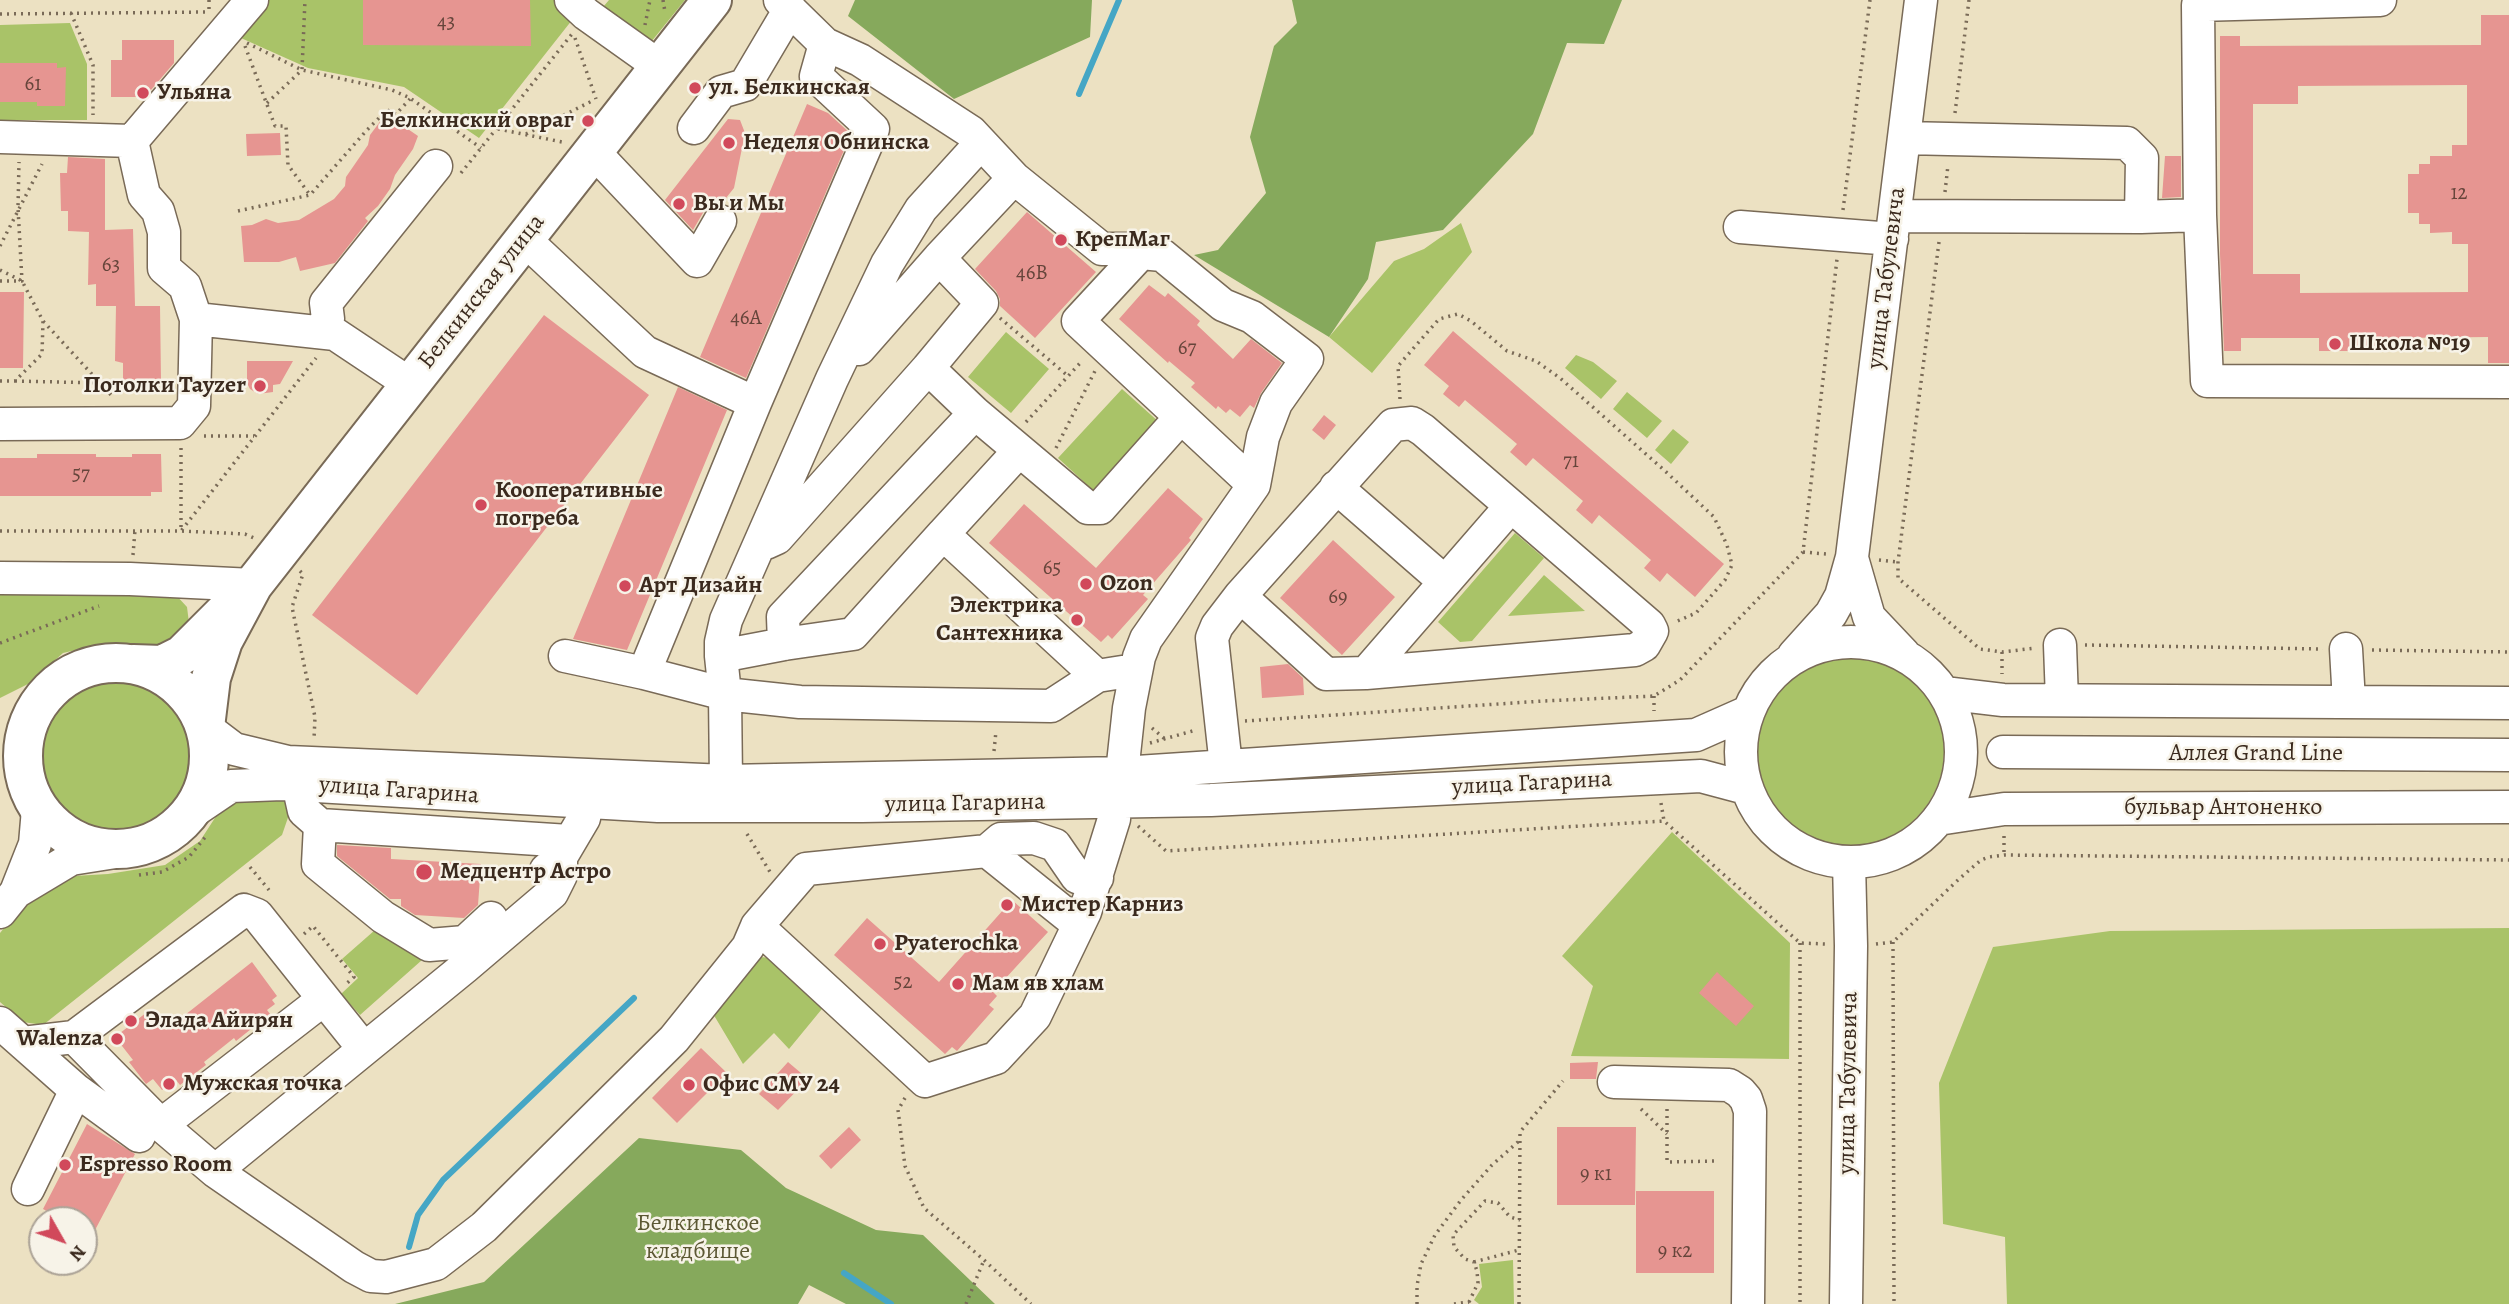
<!DOCTYPE html>
<html>
<head>
<meta charset="utf-8">
<style>
	body { margin:0 }
	#map { position:relative; width:2509px; height:1304px; overflow:hidden; background:#ece1c2; font-family:Alegreya,serif }
	canvas { display:block }
	.north { position:absolute; left:28px; top:1206px; width:70px; height:70px; box-sizing:border-box; background:#f7f3e8; border:2px solid #aca397; border-radius:50%; rotate:130deg; font-size:19px; font-weight:700; line-height:28px; text-align:center; color:#3b2a1e }
	.north::after { content:''; display:block; margin:auto; width:24px; height:32px; background:#d1495b; clip-path:polygon(50% 0,100% 100%,50% 72%,0 100%) }
</style>
</head>
<body>
<div id="map">
<canvas width="2509" height="1304"></canvas>
<div class="north">N</div>
</div>
<script>
const context = document.querySelector('canvas').getContext('2d');
context.lineJoin = 'round';
function fill(path, color) { context.fillStyle = color; context.fill(path, 'evenodd'); }
const shape = rows => new Path2D(rows.map(r => 'M' + r).join(''));
function strokePath(path, color, width, dash) { context.strokeStyle = color; context.lineWidth = width; context.lineCap = dash ? 'butt' : 'round'; context.setLineDash(dash || []); context.stroke(path); }
function drawText(font, color, halo, rows, align = 'center') {
  context.font = font + ' Alegreya,serif'; context.lineWidth = 5; context.setLineDash([]); context.textBaseline = 'middle'; context.strokeStyle = halo; context.fillStyle = color; for (const [text, x, y, turn = 0] of rows) {
    context.save(); context.translate(x, y); context.rotate((+turn || 0) * Math.PI / 180); context.textAlign = isNaN(turn) ? turn : align; if (halo) context.strokeText(text, 0, 0); context.fillText(text, 0, 0); context.restore();
  }
}
fill(shape([
	[261,0,560,0,576,15,479,138,404,87,308,68,232,34],
	[609,0,685,0,651,42,598,13],
	[70,23,87,64,87,120,0,120,0,25],
	[1461,223,1472,252,1372,373,1329,337,1394,261,1424,249],
	[1006,332,1049,369,1011,413,968,377],
	[1576,355,1593,362,1617,381,1601,399,1565,368],
	[1122,389,1160,423,1096,493,1058,458],
	[1627,392,1662,421,1647,438,1613,409],
	[1673,429,1689,442,1671,464,1655,450],
	[1515,533,1544,558,1472,641,1460,642,1438,622],
	[1544,575,1585,611,1508,616],
	[0,592,175,594,187,607,189,623,164,650,102,644,63,653,30,683,0,698],
	'1754 751a95 95 0 1 1 190 0a95 95 0 1 1-190 0Z',
	'39 759a77 77 0 1 1 154 0a77 77 0 1 1-154 0Z',
	[289,799,293,803,282,835,43,1025,23,1022,0,1002,0,933,36,889,74,876,108,874,165,865,200,841,222,807,242,801],
	[1672,832,1790,943,1789,1059,1571,1056,1593,986,1562,956],
	[2509,928,2509,1304,2007,1304,2005,1237,1943,1224,1939,1083,1993,947,2110,931],
	[375,930,422,960,360,1015,341,994,358,978,342,959],
	[761,957,779,959,826,1004,789,1049,774,1033,743,1064,712,1012],
	[1513,1260,1514,1304,1479,1304,1474,1300,1482,1287,1479,1264]
]), '#a9c368');
fill(shape([
	[855,0,1092,0,1090,37,954,99,848,16],
	[1292,0,1622,0,1604,44,1567,43,1533,134,1443,230,1376,242,1368,279,1329,337,1194,255,1218,250,1266,193,1250,137,1274,46,1297,23],
	[639,1138,741,1150,786,1188,876,1230,923,1235,995,1304,846,1304,809,1285,798,1304,395,1304,484,1282]
]), '#86a95c');
strokePath(shape([
	[1079,94,1119,0],
	[409,1247,418,1215,443,1180,634,998],
	[844,1273,891,1304]
]), '#45a6c5', 6);
fill(shape([
	[363,0,530,0,531,46,363,45],
	[2481,15,2509,15,2509,363,2488,363,2488,337,2400,338,2400,351,2319,351,2319,338,2241,338,2241,351,2224,351,2220,254,2220,36,2240,36,2240,46,2481,45],
	[2467,85,2467,145,2452,145,2452,156,2430,156,2430,164,2419,164,2419,174,2408,174,2408,213,2419,213,2419,224,2430,224,2430,233,2452,232,2452,244,2468,244,2468,292,2300,293,2300,274,2253,274,2253,104,2298,104,2298,86],
	[122,40,174,40,174,63,145,97,111,97,111,60,122,60],
	[0,63,57,63,57,68,66,67,65,106,37,106,37,102,0,102],
	[807,104,828,113,851,134,746,378,700,357],
	[389,116,418,136,413,149,395,175,390,189,378,206,365,218,368,221,335,263,300,271,296,257,279,262,244,262,241,226,252,225,266,219,278,223,299,220,334,199,345,186,346,177,368,145,370,135,382,119,385,121],
	[728,119,740,120,745,133,734,188,722,203,711,205,704,211,693,230,665,200],
	[280,133,281,155,247,156,246,134],
	[2165,156,2181,156,2181,197,2162,198],
	[68,157,105,159,105,230,133,229,135,306,160,306,161,381,123,381,123,363,115,361,116,306,96,306,96,284,88,285,89,232,68,231,68,211,61,211,60,173,67,173],
	[1027,212,1096,272,1035,338,1000,306,1000,299,996,291,975,269],
	[1149,285,1165,297,1168,293,1200,321,1197,325,1233,359,1251,339,1282,363,1261,393,1254,408,1250,405,1240,417,1230,409,1226,413,1218,406,1216,409,1191,387,1195,383,1169,361,1168,363,1119,319],
	[0,292,24,292,23,368,0,368],
	[544,315,649,395,417,695,312,615],
	[1453,331,1724,564,1695,597,1667,573,1660,582,1644,568,1651,560,1599,515,1592,524,1576,510,1583,501,1533,458,1526,466,1510,452,1517,444,1465,400,1459,407,1443,394,1449,386,1424,365],
	[247,361,293,361,280,384,273,385,273,392,258,394,250,389,247,383],
	[678,387,727,410,627,650,573,639],
	[1324,415,1336,425,1324,440,1312,430],
	[37,454,96,454,96,457,132,457,132,454,161,454,162,492,151,492,151,496,0,496,0,458,37,458],
	[1168,488,1203,519,1189,538,1191,540,1143,595,1148,599,1112,639,1108,635,1101,642,989,543,1024,504,1096,568],
	[1333,540,1395,597,1342,655,1280,598],
	[1288,664,1303,678,1304,695,1262,698,1260,667],
	[337,845,391,848,391,859,481,864,478,905,464,918,415,915,401,906,401,899,390,899,337,856],
	[1012,900,1048,932,993,992,997,996,989,1005,994,1009,957,1051,952,1047,945,1054,834,955,867,918,939,982],
	[252,962,277,996,272,1000,275,1004,267,1010,270,1014,236,1041,234,1038,204,1062,206,1065,180,1085,176,1080,162,1090,153,1079,146,1084,129,1062,133,1060,115,1037,151,1009,166,1030],
	[1717,972,1754,1006,1736,1026,1699,993],
	[701,1048,727,1073,677,1123,652,1098],
	[788,1062,808,1079,778,1110,759,1094],
	[1598,1062,1596,1079,1570,1079,1570,1063],
	[87,1124,135,1154,84,1251,84,1220,64,1220,43,1209],
	[849,1127,861,1140,831,1169,819,1156],
	[1557,1127,1636,1127,1635,1205,1557,1205],
	[1636,1191,1714,1191,1714,1273,1636,1273]
]), '#e69591');
const minor = shape([
	[571,0,586,14,659,66],
	[780,0,825,44,860,60,971,132,1014,178,1102,249,1130,249,1141,253,1162,255,1223,305,1252,317,1307,359,1276,403,1263,437,1254,485,1146,639,1139,657,1129,708,1122,773],
	[2380,0,2198,5,2200,215,2207,381,2509,382],
	[694,128,721,92,745,85,790,9],
	[0,137,132,141,252,0],
	[132,141,144,195,158,211,164,232,164,268,185,286,196,319],
	[593,151,697,261,720,221],
	[1895,216,2141,217,2142,158,2127,143,1904,138],
	[2141,217,2200,215],
	[1740,227,1892,239],
	[524,239,645,352,755,403],
	[1141,253,1078,321,1254,485],
	[322,331,328,319,326,303,436,166],
	[859,349,939,258],
	[928,368,982,303,939,258,1014,178],
	[0,424,180,423,194,406,196,319,335,334,410,384],
	[1019,451,943,534,1097,676],
	[1336,487,1445,582],
	[766,543,777,538,928,368,975,413,1088,508,1100,508,1181,417],
	[1852,558,1869,617,1904,654],
	[0,578,130,579,253,585],
	'1741 752a110 110 0 1 1 220 0a110 110 0 1 1-220 0Z',
	[784,644,783,617,975,413],
	[2060,645,2062,700],
	[2346,649,2349,702],
	[1794,655,1831,614,1841,596,1852,557,1921,0],
	[565,656,644,673,755,403,873,129,816,76,825,44],
	[721,656,784,644,853,634,943,534],
	[644,673,725,694,800,702,1051,706,1097,676,1135,670],
	[1366,673,1511,506],
	[1944,693,2003,700,2509,703],
	[205,727,234,749,288,762,726,781,1122,773,1696,735,1748,712],
	[2003,752,2509,755],
	[1226,766,1212,638,1217,626,1240,596,1393,425,1412,423,1423,430,1649,625,1652,631,1644,645,1635,650,1366,673,1326,674,1240,596],
	[726,781,725,694,721,656,721,642,726,620,832,379,887,264,921,209,981,143],
	[298,784,304,811,320,825,318,864,383,917,429,945,465,942,491,918],
	[191,813,231,786,282,784,658,806,862,806,1211,800,1701,776,1746,788],
	[1938,819,2004,809,2509,807],
	[320,825,569,841],
	[987,851,1001,839,1034,838,1055,845,1077,877,1085,880,1097,878],
	[546,870,561,857,584,818,587,802],
	[16,892,71,859,128,850],
	[0,912,16,892,35,844,38,809],
	[1078,924,987,851,806,869,757,926,925,1081,996,1058,1035,1016,1085,912,1114,819,1115,802],
	[324,999,364,1049],
	[0,1023,76,1090,28,1189],
	[23,1043,74,1037,244,910,257,915,324,999,161,1125,74,1037],
	[1614,1082,1729,1085,1740,1092,1746,1099,1750,1111,1748,1304],
	[76,1090,139,1136],
	[161,1125,215,1171,465,967,552,893,561,875,561,857],
	[215,1171,354,1267,371,1276,386,1277,436,1264,484,1227,674,1039,748,947,757,926],
	[1846,1304,1851,946,1849,862]
]);
const major = shape([
	'23 756a93 93 0 1 1 186 0a93 93 0 1 1-186 0Z',
	[133,664,162,665,182,655,231,606],
	[205,727,211,678,223,641,253,585,712,0]
]);
strokePath(minor, '#796a57', 35);
strokePath(major, '#796a57', 42);
strokePath(shape([
	[209,0,209,10],
	[663,0,665,12],
	[71,13,93,65,93,115],
	[0,14,208,12],
	[645,25,650,0],
	[575,38,596,99],
	[247,43,302,70,392,90,410,98,481,148],
	[245,46,275,126,286,126,288,165,310,195],
	[267,103,302,70,305,0],
	[1955,113,1969,0],
	[498,129,562,142],
	[526,134,594,100],
	[461,173,572,34],
	[1945,192,1948,165],
	[1843,210,1870,0],
	[238,211,310,195,366,131,387,110,396,114,410,99],
	[1939,242,1898,562,1898,578,1980,649,2002,652,2036,648],
	[0,246,42,164],
	[0,270,22,281,43,321,113,397],
	[0,281,22,281,18,208,19,162],
	[1000,318,1068,376],
	[0,381,15,381,42,354,43,321],
	[15,381,100,383],
	[1400,399,1398,366,1439,319,1458,314,1471,321,1507,351,1536,361,1560,378,1664,470,1714,517,1727,545,1732,565,1725,580,1696,613,1675,622],
	[1026,422,1082,361],
	[204,436,254,436],
	[181,448,181,531,245,534,254,538],
	[1056,448,1095,371],
	[0,531,181,531,316,358],
	[1803,552,1826,554],
	[133,555,135,530],
	[1879,560,1898,562],
	[300,571,303,574,292,607,315,717,314,739],
	[0,643,99,606],
	[2085,645,2323,649],
	[2372,650,2509,652],
	[2002,652,2002,674],
	[1654,696,1654,711],
	[1245,721,1543,701,1654,696,1680,680,1803,552,1837,259],
	[1152,728,1165,739],
	[1150,743,1196,730],
	[994,751,996,731],
	[1661,803,1664,821],
	[1138,826,1166,851,1664,821,1800,943,1826,944],
	[747,834,770,872],
	[2004,836,2004,855],
	[250,867,269,890],
	[139,875,162,872,189,857,207,835],
	[304,934,313,926,354,977,346,984],
	[1893,942,1894,1304],
	[1800,943,1800,1304],
	[1876,944,1893,942,1959,879,1981,860,1989,857,2004,855,2509,860],
	[905,1098,898,1110,905,1166,924,1208,984,1260,1031,1304],
	[1641,1109,1667,1134],
	[1667,1109,1667,1162,1717,1161],
	[1474,1262,1519,1250],
	[1469,1302,1478,1283,1477,1271,1474,1262,1465,1259,1454,1247,1453,1235,1485,1201,1498,1203,1510,1217,1520,1220],
	[966,1304,984,1260],
	[1417,1304,1417,1286,1421,1264,1435,1235,1461,1200,1492,1165,1519,1141],
	[1454,1304,1469,1302,1472,1304],
	[1519,1304,1520,1132,1563,1081]
]), '#796a57', 3.5, [2, 5]);
strokePath(minor, '#fff', 32);
strokePath(major, '#fff', 38);
for (const [x, y, r, color] of [
	[695,88,7,"#d1495b"],
	[143,93,7,"#d1495b"],
	[588,121,7,"#d1495b"],
	[729,143,7,"#d1495b"],
	[679,204,7,"#d1495b"],
	[1061,240,7,"#d1495b"],
	[2335,344,7,"#d1495b"],
	[260,386,7,"#d1495b"],
	[481,505,7,"#d1495b"],
	[1086,584,7,"#d1495b"],
	[625,586,7,"#d1495b"],
	[1077,620,7,"#d1495b"],
	[424,872,9,"#d1495b"],
	[1007,905,7,"#d1495b"],
	[880,944,7,"#d1495b"],
	[958,984,7,"#d1495b"],
	[131,1021,7,"#d1495b"],
	[117,1039,7,"#d1495b"],
	[169,1084,7,"#d1495b"],
	[689,1085,7,"#d1495b"],
	[65,1165,7,"#d1495b"]
]) { const dot = new Path2D(); dot.arc(x, y, r, 0, 2 * Math.PI); context.fillStyle = color; context.fill(dot); strokePath(dot, '#f7f3e8', 2.5); }
drawText('21px', '#66453b', null, [
	["43",446,23],
	["61",33,85],
	["12",2459,194],
	["63",111,266],
	["46В",1032,274],
	["46А",746,319],
	["67",1187,349],
	["71",1571,462],
	["57",81,475],
	["65",1052,569],
	["69",1338,598],
	["52",903,983],
	["9 к1",1596,1175],
	["9 к2",1675,1252]
]);
drawText('bold 24px', '#3b2a1e', '#f7f3e8', [
	["ул. Белкинская",709,88],
	["Ульяна",157,93],
	["Белкинский овраг",574,121,"right"],
	["Неделя Обнинска",743,143],
	["Вы и Мы",693,204],
	["КрепМаг",1075,240],
	["Школа №19",2349,344],
	["Потолки Tayzer",246,386,"right"],
	["Кооперативные",495,491],
	["погреба",495,519],
	["Ozon",1100,584],
	["Арт Дизайн",639,586],
	["Электрика",1063,606,"right"],
	["Сантехника",1063,634,"right"],
	["Медцентр Астро",440,872],
	["Мистер Карниз",1021,905],
	["Pyaterochka",894,944],
	["Мам яв хлам",972,984],
	["Элада Айирян",145,1021],
	["Walenza",103,1039,"right"],
	["Мужская точка",183,1084],
	["Офис СМУ 24",703,1085],
	["Espresso Room",79,1165]
], 'left');
drawText('24px', '#3b2a1e', '#f7f3e8', [
	["улица Табулевича",1887,278,-83],
	["Белкинская улица",482,292,-52],
	["Аллея Grand Line",2256,754],
	["улица Гагарина",1532,784,-3],
	["улица Гагарина",399,791,4],
	["улица Гагарина",965,804,-1],
	["бульвар Антоненко",2223,808],
	["улица Табулевича",1849,1083,-89]
]);
drawText('24px', '#5c5834', '#f7f3e8', [
	["Белкинское",698,1224],
	["кладбище",698,1252]
]);
</script>
</body>
</html>
